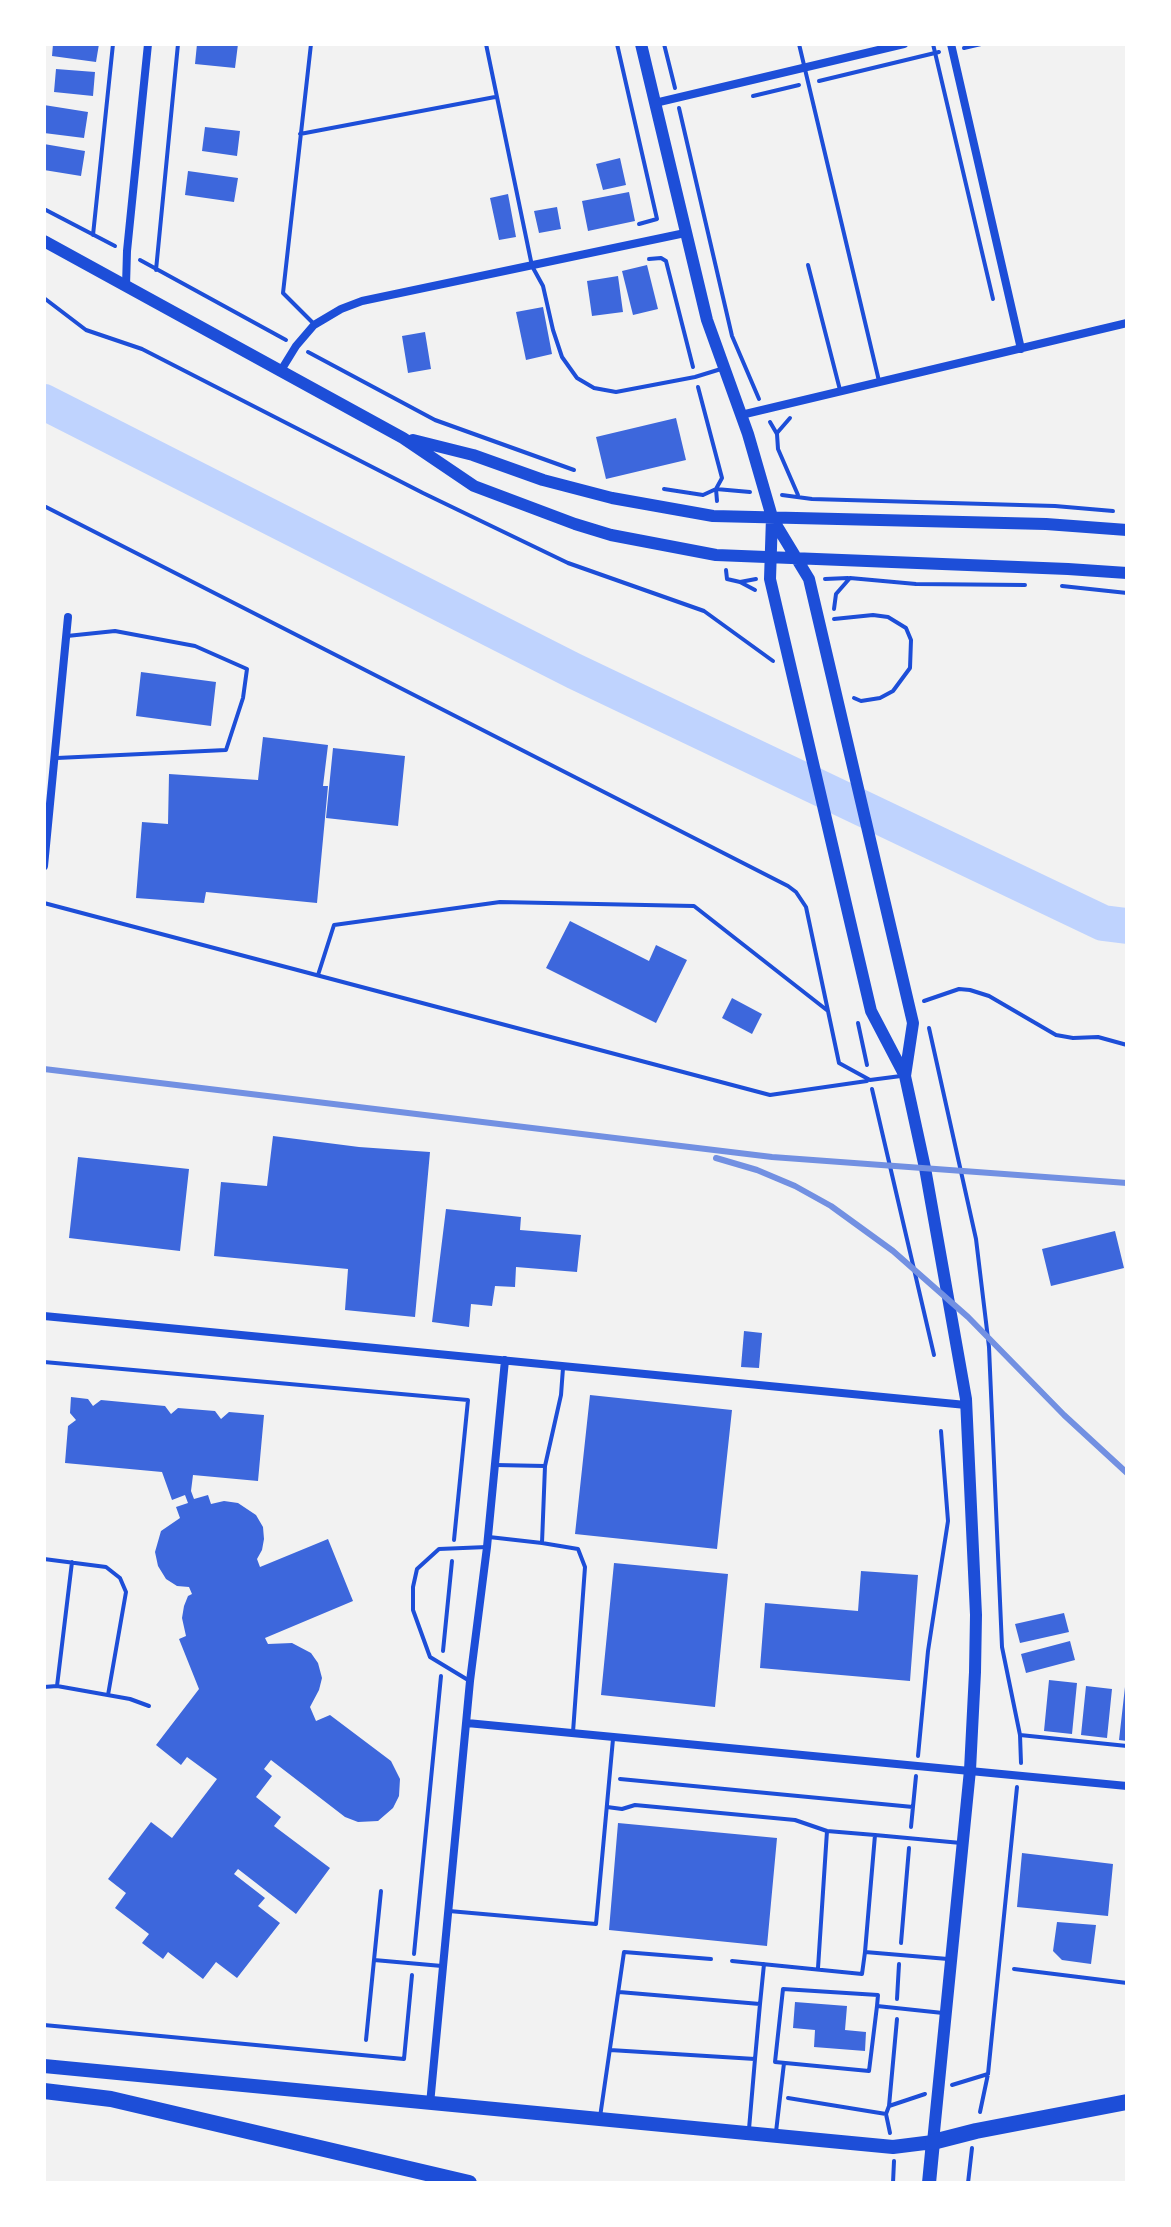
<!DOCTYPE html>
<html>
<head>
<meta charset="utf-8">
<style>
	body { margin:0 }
	#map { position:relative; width:1171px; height:2227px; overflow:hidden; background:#f2f2f2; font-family:Cabin,sans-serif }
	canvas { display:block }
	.frame { position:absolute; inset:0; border:46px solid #fff; pointer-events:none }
</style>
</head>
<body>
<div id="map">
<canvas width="1171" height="2227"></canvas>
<div class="frame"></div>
</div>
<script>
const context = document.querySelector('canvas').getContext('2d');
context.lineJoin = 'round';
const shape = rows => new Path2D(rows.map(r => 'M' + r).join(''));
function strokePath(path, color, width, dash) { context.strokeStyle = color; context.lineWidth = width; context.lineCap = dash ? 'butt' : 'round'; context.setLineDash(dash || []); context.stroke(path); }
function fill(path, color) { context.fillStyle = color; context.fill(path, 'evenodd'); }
strokePath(shape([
	[44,402,574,671,1103,923,1127,926]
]), '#bfd3fe', 36);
fill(shape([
	[53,44,99,44,96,62,52,56],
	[197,44,238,44,235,68,195,64],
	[56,69,95,72,93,96,54,92],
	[44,105,88,112,84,138,44,133],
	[205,127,240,131,237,156,202,151],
	[44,144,85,151,81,176,44,170],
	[620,158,626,185,603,190,596,164],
	[188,171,238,178,234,202,185,195],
	[629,192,635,221,588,231,582,201],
	[508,194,516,237,499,240,490,198],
	[557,207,561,229,539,233,534,211],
	[647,265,658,309,633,315,622,271],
	[618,276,623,312,592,316,587,281],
	[543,307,552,354,526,360,516,312],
	[425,332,431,369,408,373,402,336],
	[676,418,686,460,606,479,596,437],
	[141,672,216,682,211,726,136,716],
	[263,737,328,745,323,786,328,786,317,903,206,892,204,903,136,898,142,822,168,824,169,774,258,780],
	[333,748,405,756,398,826,326,818],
	[570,921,649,961,656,945,687,960,656,1023,546,968],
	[732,998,762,1014,752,1034,722,1018],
	[273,1136,359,1147,430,1152,415,1317,345,1310,348,1269,214,1256,221,1182,267,1186],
	[78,1157,189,1169,180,1251,69,1238],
	[446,1209,521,1217,520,1230,581,1235,577,1272,516,1267,515,1287,495,1286,492,1306,471,1304,469,1327,432,1322],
	[1115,1231,1124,1268,1051,1286,1042,1249],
	[744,1331,762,1333,759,1368,741,1367],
	[590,1395,732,1410,717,1549,575,1534],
	[71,1397,88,1399,93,1406,101,1400,165,1406,171,1414,178,1408,215,1411,221,1419,229,1412,264,1415,258,1481,193,1475,191,1491,194,1499,208,1495,211,1504,224,1501,238,1503,256,1515,263,1527,264,1539,262,1550,257,1559,260,1567,328,1539,353,1601,265,1638,268,1644,292,1643,311,1653,318,1663,322,1678,319,1690,310,1707,316,1721,330,1715,391,1761,400,1779,399,1796,393,1808,378,1821,358,1822,345,1817,271,1760,264,1769,272,1776,256,1797,281,1817,274,1826,330,1868,296,1914,238,1869,234,1874,265,1898,258,1906,280,1923,237,1978,216,1962,203,1979,168,1952,163,1959,142,1943,149,1934,115,1908,126,1893,108,1879,151,1822,172,1838,217,1779,187,1757,181,1765,156,1745,199,1689,179,1639,186,1636,182,1618,184,1606,188,1596,192,1594,189,1587,177,1586,166,1579,158,1566,155,1552,161,1531,180,1518,176,1507,188,1503,185,1495,172,1500,162,1472,65,1463,68,1426,76,1420,70,1413],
	[614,1563,728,1574,715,1707,601,1695],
	[861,1571,918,1575,910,1681,760,1668,765,1603,858,1611],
	[1064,1613,1069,1632,1020,1643,1015,1624],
	[1070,1641,1075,1660,1026,1673,1021,1654],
	[1049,1680,1077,1683,1072,1734,1044,1731],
	[1086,1686,1112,1689,1107,1738,1081,1735],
	[1125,1687,1127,1687,1127,1741,1119,1740],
	[618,1823,777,1838,767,1946,609,1930],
	[1022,1853,1113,1864,1108,1916,1017,1907],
	[1057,1922,1096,1925,1091,1964,1062,1960,1053,1951],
	[795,2002,847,2006,845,2030,866,2032,865,2051,814,2047,815,2030,793,2028]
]), '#3d67dc');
strokePath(shape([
	[617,44,657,219,639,224],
	[664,44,675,88],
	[933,44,993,299],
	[964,48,981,44],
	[819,81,939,52],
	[753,96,799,85],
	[679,108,732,336,759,399],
	[44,209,115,246],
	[93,235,113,44],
	[649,259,661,258,666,261,693,367],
	[140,260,286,340],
	[156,270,178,44],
	[44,298,86,330,142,349,423,493,568,563,704,611,773,661],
	[308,352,435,420,574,470],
	[698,387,722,478,716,489,717,501],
	[770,422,777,434,778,449,798,495],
	[777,433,790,418],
	[664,489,703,495,716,489,750,492],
	[782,495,812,499,1055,506,1113,511],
	[726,570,727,579,740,582,756,579],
	[825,579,848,578],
	[740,582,755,590],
	[1062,586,1127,593],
	[834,609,836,594,850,578,916,584,1025,585],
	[834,619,873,615,888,617,906,628,911,640,910,668,893,691,880,698,861,701,854,698],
	[924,1001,959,989,970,990,989,996,1056,1035,1073,1038,1098,1037,1127,1045],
	[858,1023,867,1065],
	[929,1028,976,1239,989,1347,1002,1647,1020,1735,1021,1763],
	[872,1089,934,1355],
	[44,1362,468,1400,454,1540],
	[443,1651,452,1561],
	[1020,1735,1127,1746],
	[918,1756,928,1651,948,1521,941,1431],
	[620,1779,913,1807],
	[911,1827,916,1776],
	[901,1943,909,1848],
	[414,1954,441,1676],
	[897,1999,899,1964],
	[44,2025,404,2059,412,1975],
	[952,2085,988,2074],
	[788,2098,886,2114],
	[889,2106,925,2094],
	[980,2112,988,2074,1017,1787],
	[890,2133,886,2114,889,2106,897,2019],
	[893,2183,894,2161],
	[968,2183,972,2148]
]), '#1d4ed8', 4);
strokePath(shape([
	[311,44,283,293,313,323],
	[486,44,532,266,543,286,553,330,562,357,577,378,594,388,616,392,695,377,721,369],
	[799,44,879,381],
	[300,134,495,97],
	[808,265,840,390],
	[44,506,788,886,796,892,806,907,839,1063,870,1080,901,1076],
	[57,758,226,750,243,698,247,669,195,646,115,631,67,636],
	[44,903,770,1095,867,1081],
	[318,975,334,925,500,902,694,906,828,1011],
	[563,1368,561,1395,545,1466,542,1543,578,1549,585,1567,573,1732],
	[496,1465,545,1466],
	[489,1537,542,1543],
	[44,1559,106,1567,120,1578,126,1592,108,1695],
	[468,1680,430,1657,413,1610,413,1587,417,1569,439,1549,487,1547],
	[57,1686,72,1562],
	[44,1687,57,1686,130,1699,149,1706],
	[607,1807,622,1809,635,1805,795,1820,827,1831,875,1835],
	[449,1911,596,1924,613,1739],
	[948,1959,865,1952,875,1835,961,1843],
	[374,1960,381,1891],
	[732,1961,862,1974,865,1952],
	[818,1968,827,1831],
	[1014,1969,1127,1983],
	[760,2004,764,1964],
	[877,2006,878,1995,783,1989,775,2062,869,2071,877,2006,943,2013],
	[366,2040,374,1960,442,1966],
	[610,2050,755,2059,760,2004,619,1992],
	[600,2117,624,1952,711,1959],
	[749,2129,755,2059],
	[776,2132,784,2063]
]), '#1d4ed8', 4);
strokePath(shape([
	[951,44,1021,349],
	[655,103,904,44],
	[126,286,127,251,148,44],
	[280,372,296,346,314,325,341,309,362,301,685,233],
	[741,415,1127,323],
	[44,866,68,617],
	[44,1316,966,1405],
	[467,1723,1127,1786],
	[430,2104,470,1681,487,1547,505,1360]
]), '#1d4ed8', 8);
strokePath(shape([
	[641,44,707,320,748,434,772,517,770,579,871,1011,905,1076,925,1168,966,1399,976,1615,975,1672,970,1770,933,2142],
	[44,241,403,438,474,486,575,524,611,535,716,555,1068,569,1127,573],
	[413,440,473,455,543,480,612,498,713,516,1046,524,1127,530],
	[772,518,809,579,913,1023,905,1076]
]), '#1d4ed8', 12);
strokePath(shape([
	[44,2066,893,2147,933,2142,929,2183]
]), '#1d4ed8', 14);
strokePath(shape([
	[44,2091,111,2099,469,2183],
	[933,2142,976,2131,1127,2102]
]), '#1d4ed8', 16);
strokePath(shape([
	[44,1069,772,1157,1127,1183],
	[716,1158,757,1170,795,1186,831,1206,893,1251,968,1317,1064,1415,1127,1473]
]), '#7290e2', 6);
</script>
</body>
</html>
